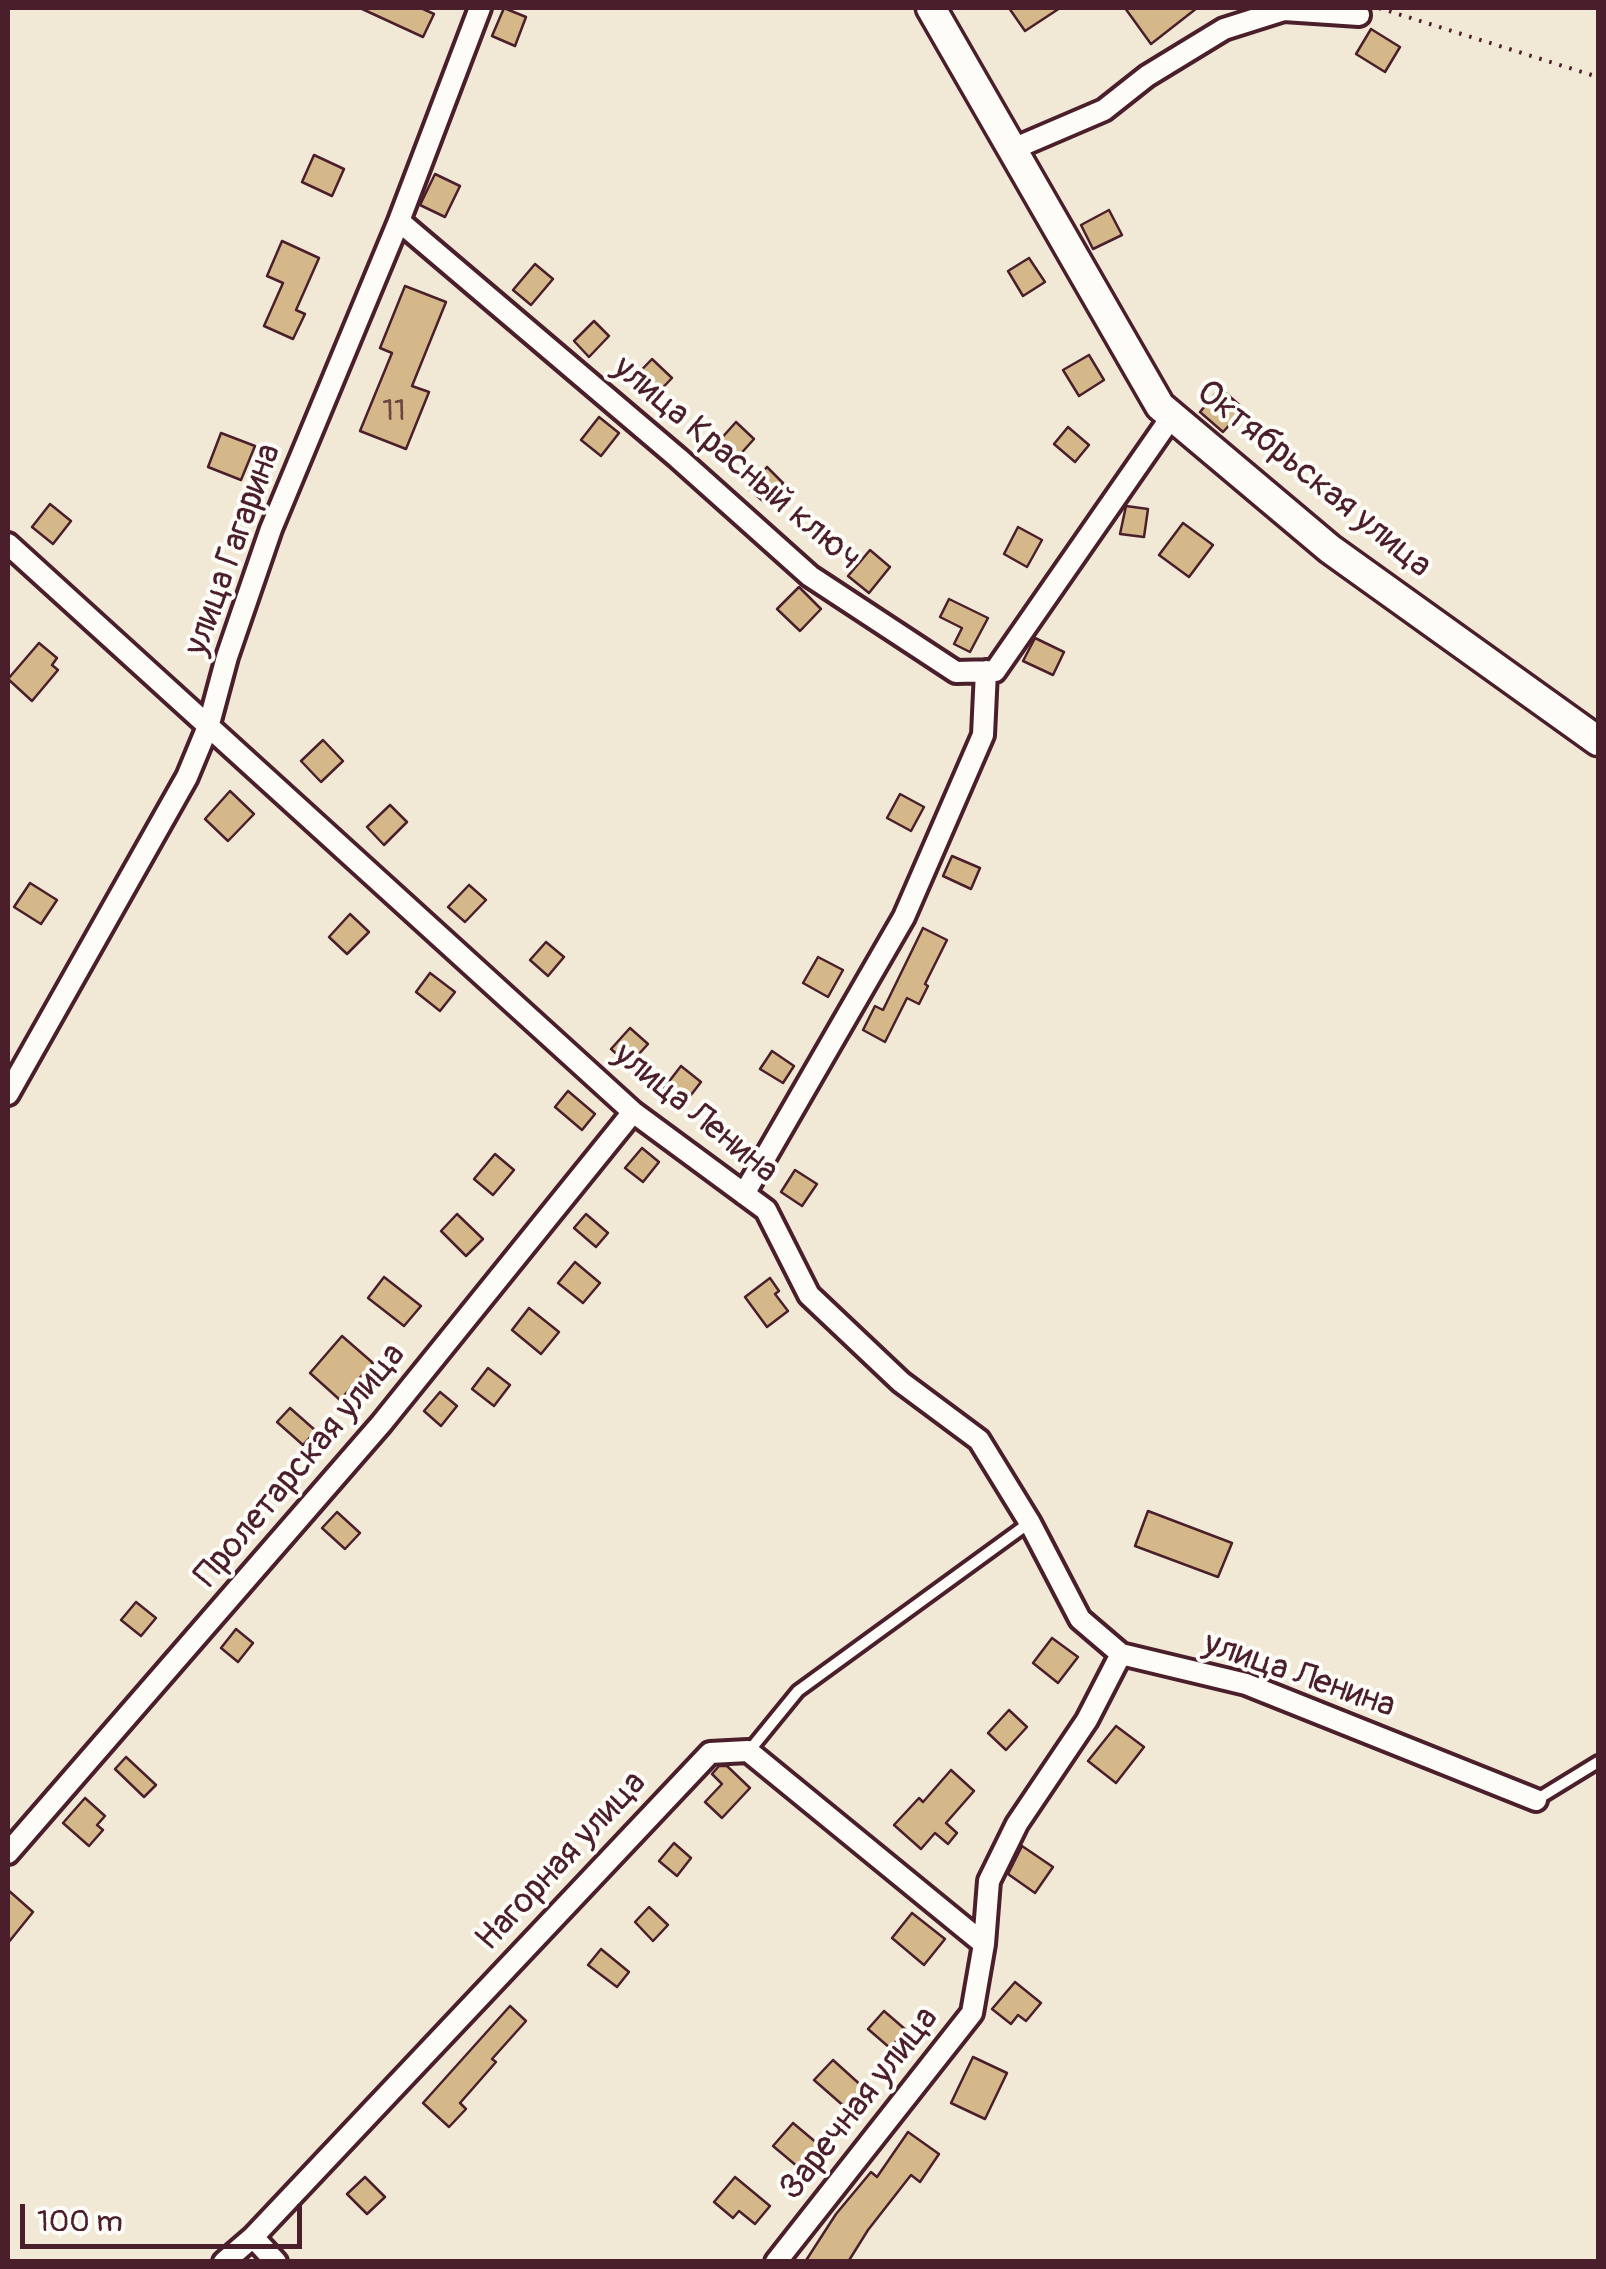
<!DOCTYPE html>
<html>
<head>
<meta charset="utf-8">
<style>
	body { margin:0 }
	#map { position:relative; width:1606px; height:2269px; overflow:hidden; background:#f1e8d6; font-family:Pangolin,sans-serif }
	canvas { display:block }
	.frame { position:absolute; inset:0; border:10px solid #4a1f2b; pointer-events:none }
	.scale { position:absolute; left:20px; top:2204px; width:282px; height:45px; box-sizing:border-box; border:5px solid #4a1f2b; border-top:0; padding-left:12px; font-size:30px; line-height:35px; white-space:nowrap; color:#4a1f2b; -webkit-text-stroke:8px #fdfcf7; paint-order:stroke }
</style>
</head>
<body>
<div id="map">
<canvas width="1606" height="2269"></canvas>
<div class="frame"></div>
<div class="scale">100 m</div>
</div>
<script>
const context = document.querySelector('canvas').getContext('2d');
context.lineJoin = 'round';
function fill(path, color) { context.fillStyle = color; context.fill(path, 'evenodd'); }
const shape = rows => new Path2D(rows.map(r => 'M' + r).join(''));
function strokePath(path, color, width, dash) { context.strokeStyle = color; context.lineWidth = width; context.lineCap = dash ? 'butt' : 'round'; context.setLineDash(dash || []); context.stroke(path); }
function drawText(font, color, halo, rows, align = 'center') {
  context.font = font + ' Pangolin,sans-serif'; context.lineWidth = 8; context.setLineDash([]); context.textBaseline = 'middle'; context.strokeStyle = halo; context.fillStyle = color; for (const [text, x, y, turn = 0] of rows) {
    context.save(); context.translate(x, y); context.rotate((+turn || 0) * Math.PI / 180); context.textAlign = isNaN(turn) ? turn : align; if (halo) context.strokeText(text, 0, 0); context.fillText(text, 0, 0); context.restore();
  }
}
const building = shape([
	[360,8,421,8,434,14,423,37,360,8],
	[504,8,526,17,515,46,492,36,504,8],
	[1009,8,1060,8,1025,31,1009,8],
	[1125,8,1197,8,1151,44,1125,8],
	[1371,29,1400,47,1385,72,1356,54,1371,29],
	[314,155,344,169,332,196,302,182,314,155],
	[435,174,460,186,445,217,420,205,435,174],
	[1109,210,1122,235,1093,249,1081,225,1109,210],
	[282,241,319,258,296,310,305,314,293,339,264,326,283,283,267,276,282,241],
	[1029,258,1045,282,1023,296,1008,271,1029,258],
	[535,264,553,279,531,305,513,290,535,264],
	[405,286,446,302,412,386,429,392,406,449,360,431,392,353,380,348,405,286],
	[594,321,609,336,589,357,574,341,594,321],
	[1089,355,1104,380,1079,396,1063,370,1089,355],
	[652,359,672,378,650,401,630,382,652,359],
	[1220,388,1244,409,1223,432,1200,412,1220,388],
	[599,417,619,433,601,456,581,440,599,417],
	[736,422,754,439,737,458,719,441,736,422],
	[1068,427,1089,445,1075,462,1054,444,1068,427],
	[221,433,255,446,241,480,208,467,221,433],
	[767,467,783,483,765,503,748,488,767,467],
	[50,504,71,521,53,544,32,527,50,504],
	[1126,506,1148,509,1144,537,1120,534,1126,506],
	[1183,523,1213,545,1189,577,1159,555,1183,523],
	[1018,527,1042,540,1027,567,1004,554,1018,527],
	[870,550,890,567,869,593,848,576,870,550],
	[799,587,821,609,800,631,777,609,799,587],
	[949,599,988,618,970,652,954,644,962,628,940,617,949,599],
	[1035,638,1064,652,1053,675,1023,661,1035,638],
	[39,643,57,658,52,665,58,670,32,701,8,679,39,643],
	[323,740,343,761,321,782,301,761,323,740],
	[230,791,254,814,228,841,205,819,230,791],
	[900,794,924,807,911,831,887,818,900,794],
	[390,805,407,822,384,845,367,827,390,805],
	[952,856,980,868,971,889,943,876,952,856],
	[30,883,57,900,41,924,14,907,30,883],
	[469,885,486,900,465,922,448,907,469,885],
	[350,914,369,932,347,954,329,937,350,914],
	[923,928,947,940,925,984,928,986,919,1004,907,998,885,1042,863,1030,875,1006,883,1010,923,928],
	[546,942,564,957,548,976,530,960,546,942],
	[818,957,843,970,828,997,803,983,818,957],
	[430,973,455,992,440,1011,416,992,430,973],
	[630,1028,648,1044,629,1065,611,1049,630,1028],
	[772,1051,794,1066,783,1083,760,1069,772,1051],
	[681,1066,701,1082,684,1104,664,1088,681,1066],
	[568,1091,595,1114,582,1130,555,1107,568,1091],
	[642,1148,659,1162,643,1182,625,1168,642,1148],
	[495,1154,514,1170,493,1195,474,1179,495,1154],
	[795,1170,817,1184,802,1206,781,1192,795,1170],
	[457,1214,483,1239,466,1256,441,1231,457,1214],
	[586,1214,608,1233,596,1247,574,1228,586,1214],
	[575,1262,600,1283,583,1303,558,1283,575,1262],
	[384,1277,421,1306,404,1326,368,1298,384,1277],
	[770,1278,779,1291,775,1294,788,1311,767,1327,745,1297,770,1278],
	[529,1308,559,1332,541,1354,512,1330,529,1308],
	[342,1336,373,1363,340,1400,310,1373,342,1336],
	[488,1368,510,1385,494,1406,472,1389,488,1368],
	[440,1392,457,1406,441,1426,424,1411,440,1392],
	[290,1408,316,1431,303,1445,277,1422,290,1408],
	[1148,1511,1232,1543,1218,1577,1135,1546,1148,1511],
	[337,1512,360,1533,345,1549,322,1528,337,1512],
	[136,1602,156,1618,141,1636,121,1620,136,1602],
	[236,1629,253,1643,238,1662,221,1648,236,1629],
	[1052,1638,1078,1657,1058,1683,1033,1663,1052,1638],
	[1009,1710,1027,1727,1006,1750,988,1733,1009,1710],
	[1116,1726,1144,1747,1116,1783,1088,1761,1116,1726],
	[126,1757,156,1785,144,1797,115,1769,126,1757],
	[719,1766,727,1766,750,1788,722,1818,705,1802,722,1784,712,1774,719,1766],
	[951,1770,974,1791,946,1823,957,1833,948,1844,935,1833,921,1849,894,1825,919,1798,923,1802,951,1770],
	[85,1798,105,1816,97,1825,103,1830,89,1846,63,1823,85,1798],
	[674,1843,691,1858,677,1876,659,1861,674,1843],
	[1022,1846,1053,1867,1035,1893,1008,1874,1022,1846],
	[8,1890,33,1912,8,1943,8,1890],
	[649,1907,668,1925,653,1941,635,1922,649,1907],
	[912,1913,945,1939,924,1965,892,1938,912,1913],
	[601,1949,629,1972,617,1987,588,1965,601,1949],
	[1015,1982,1041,2003,1026,2021,1018,2015,1011,2024,992,2009,1015,1982],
	[510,2006,526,2021,492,2059,496,2062,460,2103,466,2109,449,2127,423,2103,510,2006],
	[884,2011,906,2030,890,2048,868,2029,884,2011],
	[973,2057,1007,2073,985,2119,951,2103,973,2057],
	[833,2060,864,2088,846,2108,814,2080,833,2060],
	[793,2123,818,2144,798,2167,773,2146,793,2123],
	[908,2132,939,2154,920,2182,911,2175,868,2230,848,2262,805,2262,836,2214,871,2172,877,2177,908,2132],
	[365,2177,385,2197,367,2214,347,2194,365,2177],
	[735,2177,770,2206,755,2224,739,2211,733,2218,714,2202,735,2177]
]);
fill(building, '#d5b889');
strokePath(building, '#4a1f2b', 2.5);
const lane = shape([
	[749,1751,798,1691,1029,1523],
	[1536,1800,1598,1762]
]);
const street = shape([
	[1013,149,1104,110,1147,76,1224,29,1284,10,1359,15],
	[399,221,678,458,810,576,956,672,995,671,1172,416],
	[8,544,633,1112,766,1210,809,1295,901,1382,979,1440,1030,1523,1080,1619,1121,1654,1246,1684,1536,1800],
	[8,1094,187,777,209,724,227,657,271,529,399,221,480,8],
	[744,1194,904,917,983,735,986,671],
	[8,1853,381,1424,633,1112],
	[253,2237,276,2262],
	[224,2262,253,2237,710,1753,748,1751,984,1944],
	[776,2262,972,2013,984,1944,989,1881,1017,1824,1087,1720,1121,1654]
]);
const secondary = shape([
	[931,8,1160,406,1330,549,1598,741]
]);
strokePath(lane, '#4a1f2b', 18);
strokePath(street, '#4a1f2b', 28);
strokePath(secondary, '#4a1f2b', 35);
strokePath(shape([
	[1379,8,1598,77]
]), '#4a1f2b', 4, [2.5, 8]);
strokePath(lane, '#fdfcf7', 10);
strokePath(street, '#fdfcf7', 20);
strokePath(secondary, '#fdfcf7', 28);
drawText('30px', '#6d4542', null, [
	["11",394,412]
]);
drawText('35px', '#4a1f2b', '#fdfcf7', [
	["улица Красный ключ",736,464,40],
	["Октябрьская улица",1313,480,39],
	["улица Гагарина",234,550,-70],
	["улица Ленина",695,1114,39],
	["Пролетарская улица",301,1466,-50],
	["улица Ленина",1299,1676,19],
	["Нагорная улица",562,1862,-47],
	["Заречная улица",860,2104,-52]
]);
</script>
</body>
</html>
